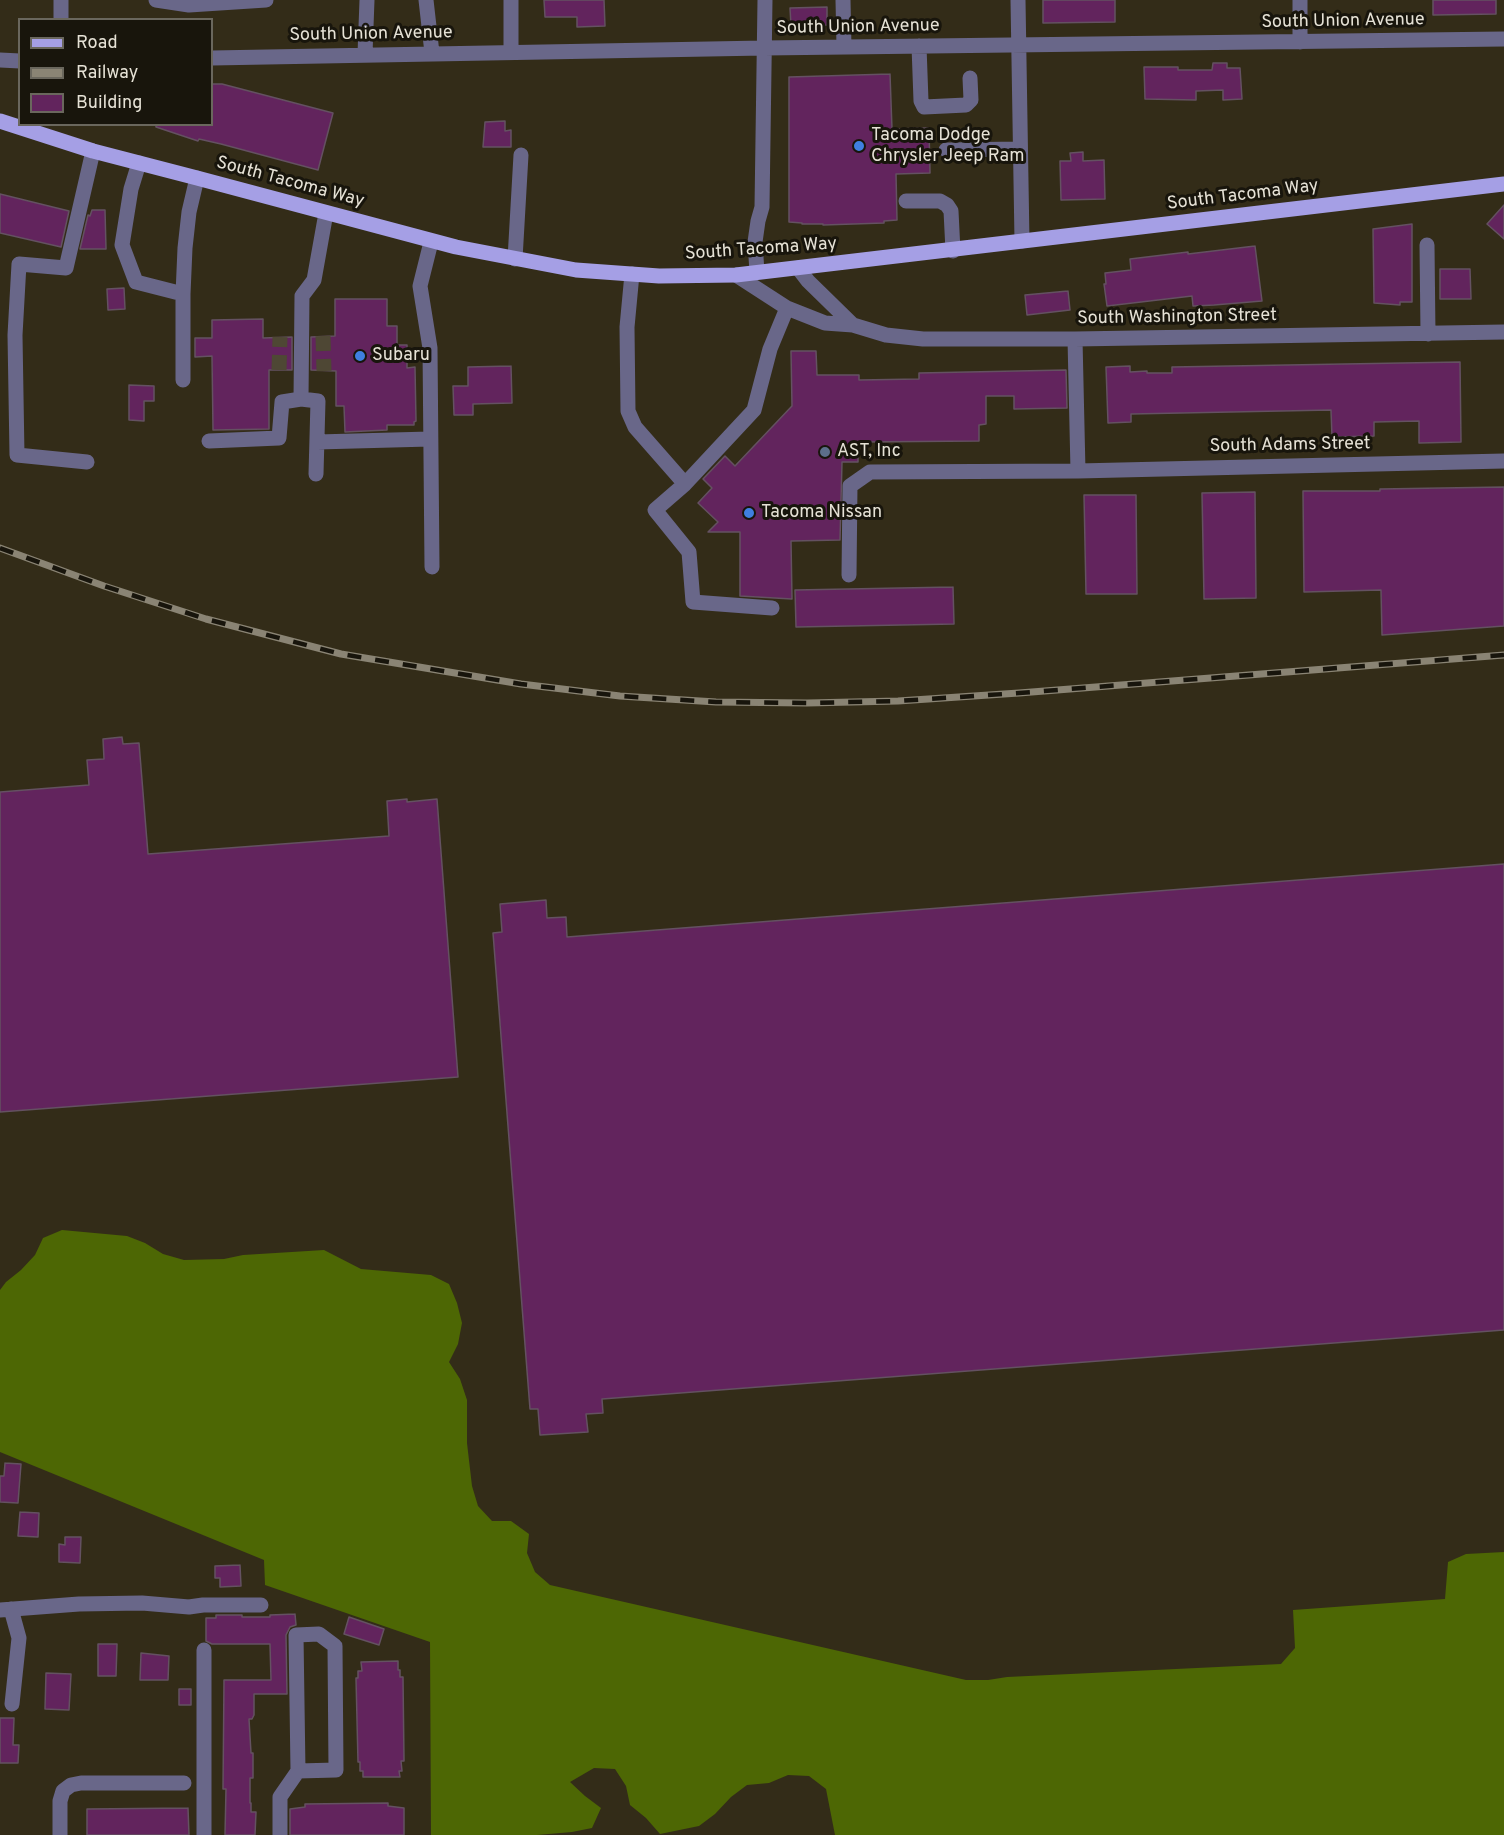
<!DOCTYPE html>
<html>
<head>
<meta charset="utf-8">
<style>
	body { margin:0 }
	#map { position:relative; width:1504px; height:1835px; overflow:hidden; background:#332c18; font-family:Overpass,sans-serif }
	canvas { display:block }
	.legend { position:absolute; left:18px; top:18px; width:195px; height:108px; box-sizing:border-box; background:#18150c; border:2px solid #6a675d; margin:0; padding:8px 10px; list-style:none; font-size:18px; color:#e6e2d6 }
	.legend li { display:flex; align-items:center; gap:12px; height:30px }
	.legend b { width:30px; border:2px solid #6a675d }
</style>
</head>
<body>
<div id="map">
<canvas width="1504" height="1835"></canvas>
<ul class="legend">
<li><b style="height:8px;background:#a59fe5"></b>Road</li>
<li><b style="height:8px;background:#8a8474"></b>Railway</li>
<li><b style="height:16px;background:#62245d"></b>Building</li>
</ul>
</div>
<script>
const context = document.querySelector('canvas').getContext('2d');
context.lineJoin = 'round';
function fill(path, color) { context.fillStyle = color; context.fill(path, 'evenodd'); }
const shape = rows => new Path2D(rows.map(r => 'M' + r).join(''));
function strokePath(path, color, width, dash) { context.strokeStyle = color; context.lineWidth = width; context.lineCap = dash ? 'butt' : 'round'; context.setLineDash(dash || []); context.stroke(path); }
function drawText(font, color, halo, rows, align = 'center') {
  context.font = font + ' Overpass,sans-serif'; context.lineWidth = 6; context.setLineDash([]); context.textBaseline = 'middle'; context.strokeStyle = halo; context.fillStyle = color; for (const [text, x, y, turn = 0] of rows) {
    context.save(); context.translate(x, y); context.rotate((+turn || 0) * Math.PI / 180); context.textAlign = isNaN(turn) ? turn : align; if (halo) context.strokeText(text, 0, 0); context.fillText(text, 0, 0); context.restore();
  }
}
fill(shape([
	[62,1230,127,1236,145,1243,163,1254,184,1260,224,1259,243,1255,324,1250,361,1269,431,1275,449,1284,457,1303,462,1323,458,1344,449,1362,460,1379,467,1400,467,1443,472,1486,478,1506,492,1521,511,1521,529,1534,527,1553,535,1572,550,1585,966,1680,988,1680,1007,1677,1281,1664,1295,1648,1293,1610,1445,1599,1448,1562,1466,1554,1504,1552,1504,1835,835,1835,826,1789,809,1776,788,1775,769,1783,747,1785,731,1797,715,1814,699,1826,660,1834,646,1818,630,1805,626,1786,615,1769,594,1768,570,1782,585,1796,601,1808,592,1828,572,1832,537,1835,431,1835,430,1642,265,1585,264,1560,0,1452,0,1290,6,1282,21,1270,35,1255,43,1238]
]), '#4d6704');
const building = shape([
	[544,0,604,0,605,26,577,27,577,17,545,17,544,0],
	[1043,0,1115,0,1115,22,1043,23,1043,0],
	[1433,0,1496,0,1496,14,1433,15,1433,0],
	[827,7,827,25,791,26,790,8,827,7],
	[1213,63,1227,63,1227,68,1240,68,1242,99,1223,100,1223,90,1196,91,1196,100,1145,99,1144,67,1178,67,1178,70,1212,70,1213,63],
	[890,74,892,129,929,128,930,173,896,174,897,220,884,221,884,223,823,225,823,224,802,224,802,223,789,222,789,77,890,74],
	[212,84,222,84,333,113,318,170,221,144,199,139,198,141,156,127,156,124,212,124,212,84],
	[505,121,505,131,511,130,511,147,483,147,485,122,505,121],
	[1083,152,1083,161,1104,160,1105,199,1061,200,1060,161,1071,161,1070,153,1083,152],
	[0,194,69,211,61,247,0,233,0,194],
	[1504,205,1504,239,1487,224,1504,205],
	[92,210,105,210,106,249,80,249,88,215,90,216,92,210],
	[1412,224,1412,302,1400,302,1400,305,1374,303,1373,229,1412,224],
	[1255,246,1262,301,1214,305,1193,306,1192,296,1107,306,1104,284,1106,284,1105,273,1131,270,1130,259,1188,252,1188,254,1255,246],
	[1440,269,1470,269,1471,299,1440,299,1440,269],
	[124,288,125,309,108,310,107,289,124,288],
	[1068,291,1070,310,1027,315,1025,295,1068,291],
	[335,299,387,299,387,326,397,326,397,345,407,345,407,368,415,367,416,421,414,422,414,425,387,425,387,430,345,432,344,406,336,406,336,371,311,370,311,337,335,336,335,299],
	[263,319,263,338,292,337,292,370,269,370,269,429,213,430,212,356,195,357,195,338,212,338,212,320,263,319],
	[791,351,816,351,817,375,859,375,859,380,919,379,919,373,1066,370,1067,408,1014,409,1014,396,986,396,986,424,979,425,979,441,858,442,858,462,842,462,840,540,791,541,792,599,740,596,740,532,708,532,718,522,698,503,712,488,703,479,725,456,735,466,792,406,791,351],
	[1460,362,1461,442,1419,443,1419,421,1374,422,1374,436,1332,437,1331,410,1131,414,1131,422,1108,423,1106,367,1130,366,1130,372,1147,371,1147,373,1172,373,1172,367,1460,362],
	[511,366,512,403,473,404,473,415,454,415,453,386,468,386,468,367,511,366],
	[129,385,154,386,154,401,144,401,144,421,129,420,129,385],
	[1504,487,1504,626,1382,635,1381,590,1304,592,1303,491,1380,491,1380,489,1504,487],
	[1255,492,1256,598,1204,599,1202,493,1255,492],
	[1084,495,1136,495,1137,594,1086,594,1084,495],
	[953,587,954,624,796,627,795,590,953,587],
	[122,737,123,744,139,743,148,854,389,836,387,801,407,799,407,802,437,799,458,1077,0,1112,0,792,89,785,87,760,104,759,103,739,122,737],
	[1504,864,1504,1330,602,1399,603,1413,586,1414,588,1432,540,1435,538,1409,530,1409,493,933,502,932,500,904,546,900,547,918,566,917,567,937,1504,864],
	[5,1463,21,1464,18,1503,0,1502,0,1476,4,1476,5,1463],
	[20,1512,39,1513,38,1537,18,1536,20,1512],
	[65,1537,81,1537,80,1563,59,1562,59,1544,65,1545,65,1537],
	[240,1565,241,1586,220,1587,220,1578,215,1578,215,1566,240,1565],
	[295,1614,296,1625,290,1627,286,1635,287,1694,254,1694,254,1715,252,1719,249,1719,251,1753,253,1753,253,1778,250,1778,250,1803,251,1803,251,1812,256,1812,255,1835,225,1835,226,1789,223,1789,224,1680,271,1680,270,1644,212,1644,206,1641,206,1618,216,1618,216,1615,242,1615,242,1617,270,1617,270,1615,295,1614],
	[349,1617,384,1629,379,1645,344,1634,349,1617],
	[98,1644,117,1644,116,1676,98,1676,98,1644],
	[141,1653,169,1656,168,1680,140,1680,141,1653],
	[398,1661,398,1670,400,1670,400,1677,403,1677,404,1761,401,1761,402,1771,399,1771,400,1777,363,1777,363,1771,360,1771,360,1762,358,1762,356,1678,358,1678,358,1671,362,1671,361,1662,398,1661],
	[46,1673,71,1674,69,1710,45,1709,46,1673],
	[179,1689,191,1689,191,1705,179,1705,179,1689],
	[0,1718,14,1718,13,1745,19,1745,18,1763,0,1763,0,1718],
	[388,1803,388,1806,404,1808,404,1835,290,1835,290,1809,305,1807,305,1804,388,1803],
	[188,1808,189,1835,87,1835,87,1809,188,1808]
]);
fill(building, '#62245d');
strokePath(building, '#645161', 1.5);
strokePath(shape([
	[323,336,324,371],
	[279,370,280,337]
]), '#4e4734', 15, [15, 8]);
strokePath(shape([
	[156,0,189,5,266,0],
	[426,0,432,53],
	[511,0,511,52],
	[843,0,844,47],
	[1018,0,1022,241],
	[1300,0,1300,42],
	[61,20,61,0],
	[919,46,921,101,924,107,966,105,971,100,970,78],
	[365,54,367,0],
	[212,58,764,48,1504,39],
	[0,60,20,61],
	[946,150,1020,149],
	[139,163,131,189,122,245,136,282,183,294],
	[906,201,940,201,947,205,951,211,953,251],
	[431,242,420,286,430,348,432,567],
	[1427,245,1428,334],
	[515,259,521,155],
	[798,268,808,281,853,325],
	[757,272,755,242,758,221,762,207,765,0],
	[632,274,627,327,628,411,635,427,685,484],
	[736,275,787,308,825,323,853,325,886,335,923,339,1075,339,1504,332],
	[1075,339,1078,471],
	[183,380,183,294,185,248,189,212,197,178],
	[209,441,279,438,282,402,301,399],
	[317,442,430,439],
	[87,462,17,455,15,335,19,264,66,268,93,151],
	[316,474,318,401,301,399,302,296,314,280,326,213],
	[849,575,850,486,870,472,1078,471,1504,461],
	[772,608,693,602,689,552,655,510,685,484,754,410,770,349,787,308],
	[11,1609,19,1638,12,1704],
	[0,1610,79,1604,142,1603,189,1607,203,1605,261,1605],
	[204,1650,204,1835],
	[60,1835,60,1801,63,1791,71,1785,81,1783,184,1783],
	[280,1835,280,1797,298,1771,296,1635,319,1634,335,1646,336,1770,298,1771]
]), '#696789', 15);
strokePath(shape([
	[0,121,93,151,197,178,456,247,576,270,659,276,736,275,1504,184]
]), '#a59fe5', 15);
const rail = shape([
	[0,548,104,586,206,619,341,654,521,684,620,696,716,702,807,703,898,701,1019,693,1504,655]
]);
strokePath(rail, '#8a8474', 7);
strokePath(rail, '#18150c', 4.5, [14]);
for (const [x, y, r, color] of [
	[859,146,6,"#3f7fe0"],
	[360,356,6,"#3f7fe0"],
	[825,452,6,"#5c6f8a"],
	[749,513,6,"#3f7fe0"]
]) { const dot = new Path2D(); dot.arc(x, y, r, 0, 2 * Math.PI); context.fillStyle = color; context.fill(dot); strokePath(dot, '#18150c', 2); }
drawText('18px', '#e6e2d6', '#18150c', [
	["South Union Avenue",1343,22,-1],
	["South Union Avenue",858,28,-1],
	["South Union Avenue",371,35,-1],
	["South Tacoma Way",290,183,15],
	["South Tacoma Way",1243,196,-7],
	["South Tacoma Way",761,250,-4],
	["South Washington Street",1177,318,-1],
	["South Adams Street",1290,446,-1]
]);
drawText('18px', '#e6e2d6', '#18150c', [
	["Tacoma Dodge",871,136],
	["Chrysler Jeep Ram",871,157],
	["Subaru",372,356],
	["AST, Inc",837,452],
	["Tacoma Nissan",761,513]
], 'left');
</script>
</body>
</html>
